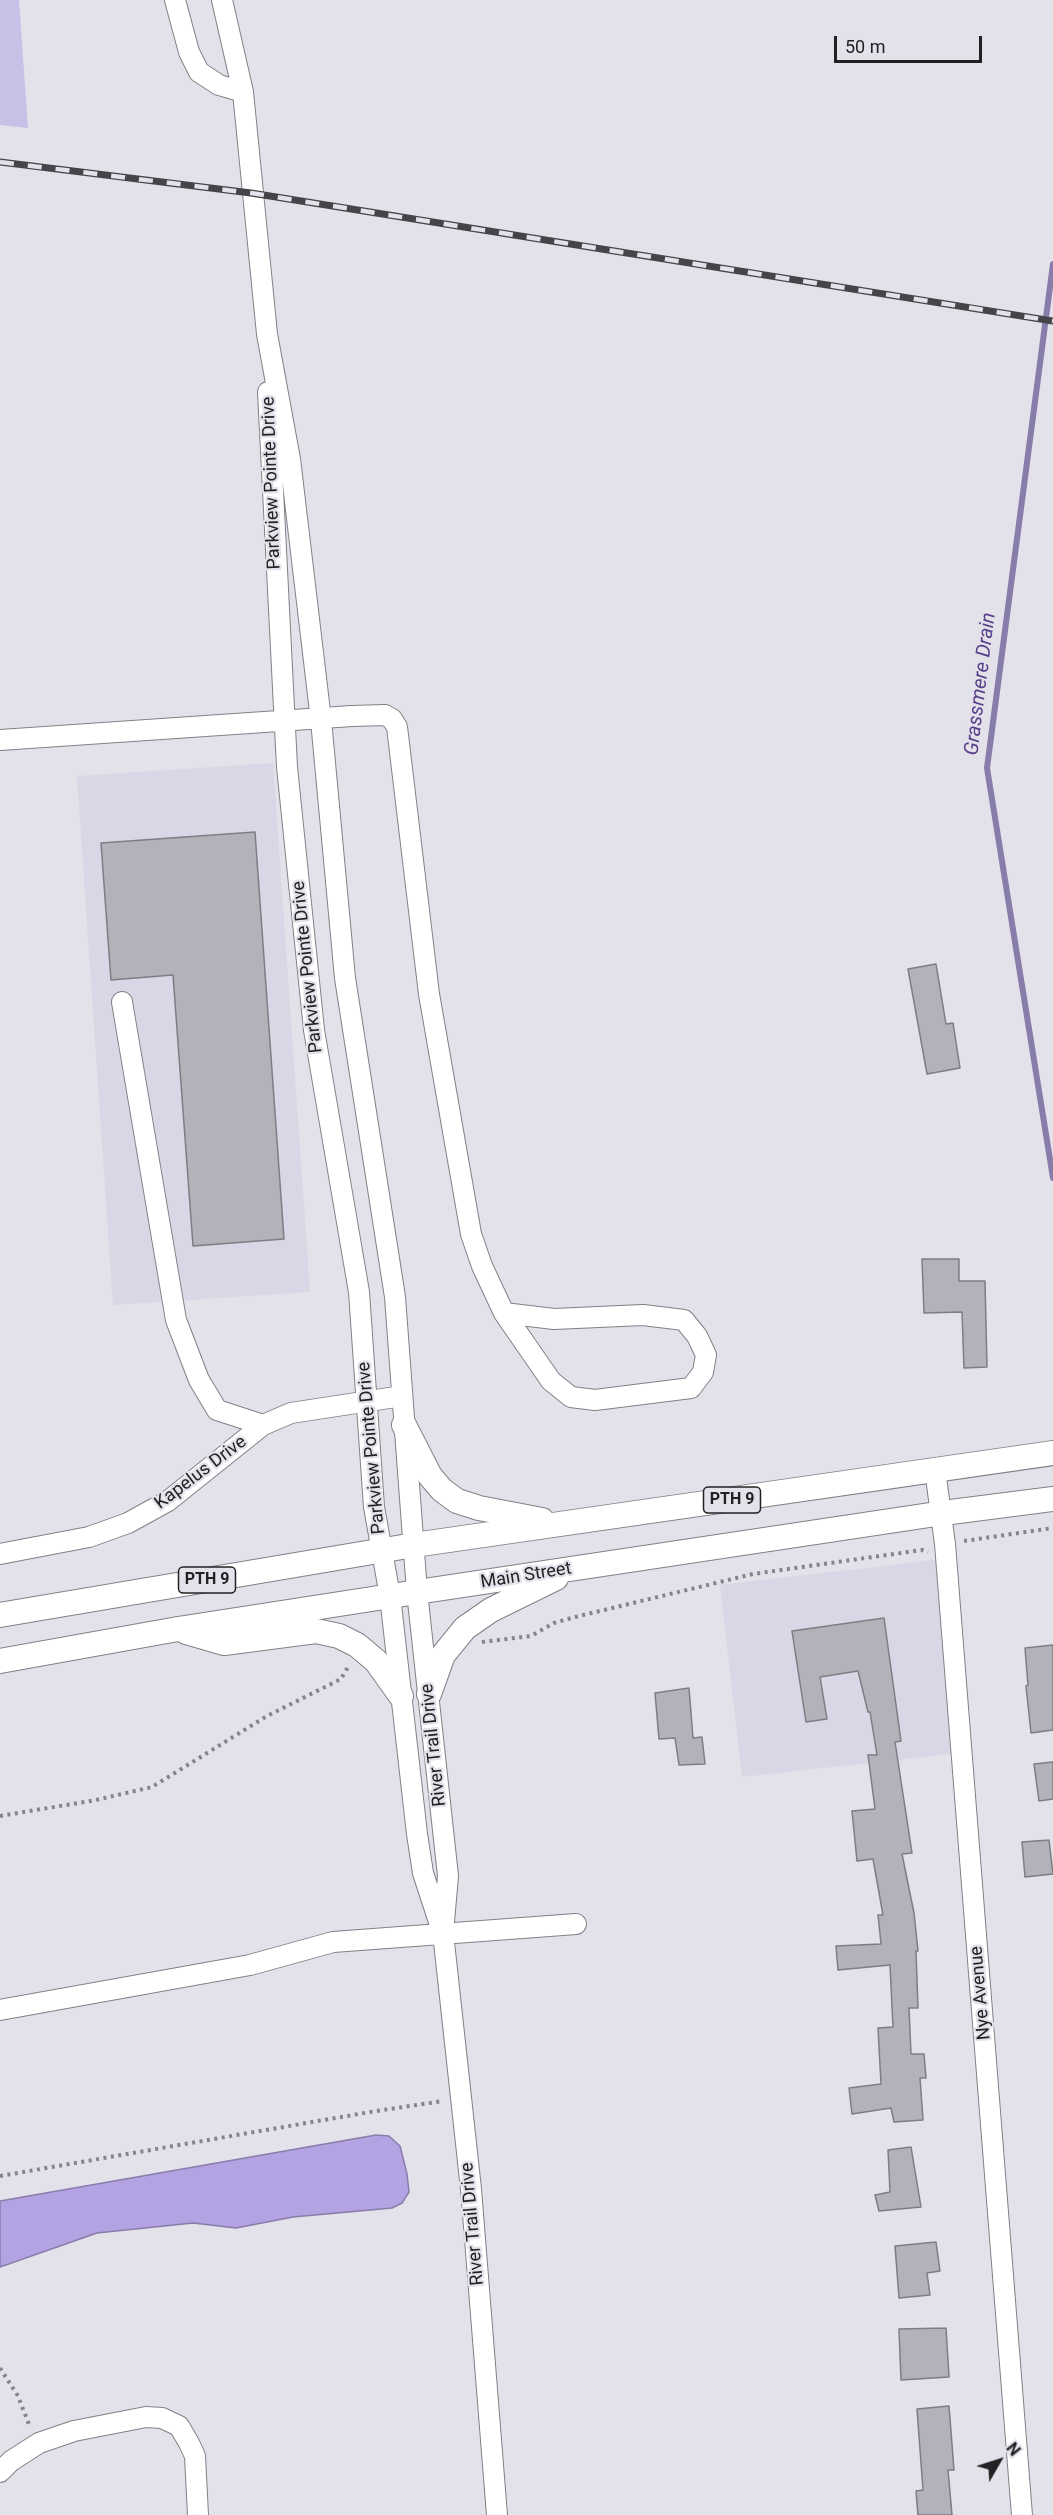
<!DOCTYPE html>
<html>
<head>
<meta charset="utf-8">
<style>
	body { margin:0 }
	#map { position:relative; width:1053px; height:2515px; overflow:hidden; background:#e3e1e9; font-family:Roboto,sans-serif }
	canvas { display:block }
	.north { position:absolute; left:969px; top:2431px; width:60px; height:60px; -webkit-text-stroke:4px #e3e1e9; paint-order:stroke; rotate:51deg; font-size:16px; font-weight:700; line-height:24px; text-align:center; color:#222225 }
	.north::after { content:''; display:block; margin:auto; width:21px; height:27px; background:#222225; clip-path:polygon(50% 0,100% 100%,50% 72%,0 100%) }
	.scale { position:absolute; left:834px; top:36px; width:148px; height:27px; box-sizing:border-box; border:3px solid #222225; border-top:0; padding-left:8px; font-size:18px; line-height:21px; white-space:nowrap; color:#222225; -webkit-text-stroke:4px #e3e1e9; paint-order:stroke }
</style>
</head>
<body>
<div id="map">
<canvas width="1053" height="2515"></canvas>
<div class="north">N</div>
<div class="scale">50 m</div>
</div>
<script>
const context = document.querySelector('canvas').getContext('2d');
context.lineJoin = 'round';
function fill(path, color) { context.fillStyle = color; context.fill(path, 'evenodd'); }
const shape = rows => new Path2D(rows.map(r => 'M' + r).join(''));
function strokePath(path, color, width, dash) { context.strokeStyle = color; context.lineWidth = width; context.lineCap = dash ? 'butt' : 'round'; context.setLineDash(dash || []); context.stroke(path); }
function drawText(font, color, halo, rows, align = 'center') {
  context.font = font + ' Roboto,sans-serif'; context.lineWidth = 4.5; context.setLineDash([]); context.textBaseline = 'middle'; context.strokeStyle = halo; context.fillStyle = color; for (const [text, x, y, turn = 0] of rows) {
    context.save(); context.translate(x, y); context.rotate((+turn || 0) * Math.PI / 180); context.textAlign = isNaN(turn) ? turn : align; if (halo) context.strokeText(text, 0, 0); context.fillText(text, 0, 0); context.restore();
  }
}
fill(shape([
	[273,763,310,1292,113,1305,77,776],
	[935,1560,958,1753,742,1777,720,1585]
]), '#dad6e5');
fill(shape([
	[0,0,19,0,28,128,0,125]
]), '#c9c0e7');
const water = shape([
	[376,2135,389,2136,400,2146,407,2174,409,2192,402,2203,392,2208,293,2217,236,2228,193,2223,97,2233,0,2267,0,2201,376,2135]
]);
fill(water, '#b3a3e3');
strokePath(water, '#887caa', 1.5);
strokePath(shape([
	[1053,264,987,768,1053,1178]
]), '#887caa', 6);
const building = shape([
	[255,832,284,1239,193,1246,173,975,111,980,101,843,255,832],
	[936,964,946,1024,953,1023,960,1068,927,1074,908,969,936,964],
	[922,1259,959,1259,959,1281,985,1281,987,1367,964,1368,962,1312,924,1313,922,1259],
	[884,1618,901,1741,895,1742,912,1853,902,1854,914,1913,918,1951,916,1951,918,2008,909,2008,911,2054,924,2054,926,2078,920,2078,923,2120,894,2122,891,2108,852,2114,849,2088,881,2084,878,2028,893,2027,890,1965,838,1970,836,1946,881,1944,878,1915,883,1915,873,1859,857,1861,852,1811,875,1809,868,1755,877,1755,870,1712,868,1712,858,1671,820,1677,827,1719,806,1722,792,1631,884,1618],
	[1053,1645,1053,1730,1031,1733,1026,1686,1028,1685,1025,1648,1053,1645],
	[689,1688,693,1738,702,1737,705,1764,679,1765,675,1738,659,1739,655,1693,689,1688],
	[1053,1762,1053,1799,1039,1801,1034,1764,1053,1762],
	[1049,1840,1053,1874,1025,1877,1022,1842,1049,1840],
	[911,2147,921,2207,879,2211,875,2195,890,2192,888,2150,911,2147],
	[936,2242,940,2271,927,2273,930,2295,899,2298,895,2246,936,2242],
	[946,2328,949,2377,901,2380,899,2329,946,2328],
	[949,2406,954,2470,948,2470,952,2515,918,2515,916,2491,923,2490,917,2409,949,2406]
]);
fill(building, '#b3b1b9');
strokePath(building, '#7e7d84', 1.5);
const minor = shape([
	[175,0,189,52,199,72,219,85,243,92],
	[222,0,243,92,267,334,290,459,321,720,345,978,395,1297,417,1592,448,1876,443,1933,471,2189,497,2515],
	[268,392,287,767,314,1030,359,1292,374,1507,390,1596,417,1834,423,1873,440,1925],
	[0,740,352,716,385,715,392,719,397,727,429,994,471,1234,482,1266,504,1313,551,1381,571,1397,595,1400,691,1388,703,1372,706,1355,697,1336,684,1320,643,1315,554,1319,504,1313],
	[122,1002,176,1320,199,1380,217,1410,263,1425],
	[935,1470,945,1544,1022,2515],
	[0,1554,89,1537,128,1523,168,1501,263,1425,291,1413,402,1396],
	[0,2010,250,1965,333,1942,576,1924],
	[0,2472,11,2461,39,2443,74,2431,146,2417,162,2418,179,2426,189,2443,195,2456,198,2515]
]);
const major = shape([
	[404,1425,430,1476,442,1490,457,1501,479,1508,542,1520],
	[0,1615,414,1545,1053,1453],
	[186,1632,224,1643,316,1631,339,1636,357,1645,376,1661,401,1696],
	[0,1661,178,1629,417,1592,943,1513,1053,1499],
	[429,1694,443,1655,465,1628,491,1610,556,1578]
]);
strokePath(minor, '#828087', 22);
strokePath(major, '#828087', 26);
strokePath(shape([
	[964,1541,1053,1528],
	[482,1642,531,1636,554,1623,575,1617,753,1574,922,1550,928,1552],
	[0,1816,96,1800,152,1787,267,1716,341,1679,349,1665],
	[0,2176,370,2112,443,2101],
	[0,2368,18,2396,30,2427]
]), '#858489', 4, [3, 4.5]);
strokePath(minor, '#fff', 20);
strokePath(major, '#fff', 24);
const rail = shape([
	[0,162,251,193,1053,321]
]);
strokePath(rail, '#454549', 7);
strokePath(rail, '#e3e1e9', 4.5, [14]);
for (const [x, y, w] of [
	[732,1500,57],
	[207,1580,57]
]) { const box = new Path2D(); box.roundRect(x - w / 2, y - 13, w, 26, 4.5); context.fillStyle = '#e3e1e9'; context.fill(box); strokePath(box, '#222225', 1.5); }
drawText('bold 16px', '#222225', null, [
	["PTH 9",732,1500],
	["PTH 9",207,1580]
]);
drawText('18px', '#222225', '#e3e1e9', [
	["Parkview Pointe Drive",272,483,-92],
	["Parkview Pointe Drive",308,967,-96],
	["Parkview Pointe Drive",372,1448,-95],
	["Kapelus Drive",201,1473,-37],
	["Main Street",526,1576,-9],
	["River Trail Drive",434,1745,-96],
	["Nye Avenue",981,1993,-95],
	["River Trail Drive",473,2224,-95]
]);
drawText('italic 20px', '#583f8b', '#e3e1e9', [
	["Grassmere Drain",981,684,-83]
]);
</script>
</body>
</html>
